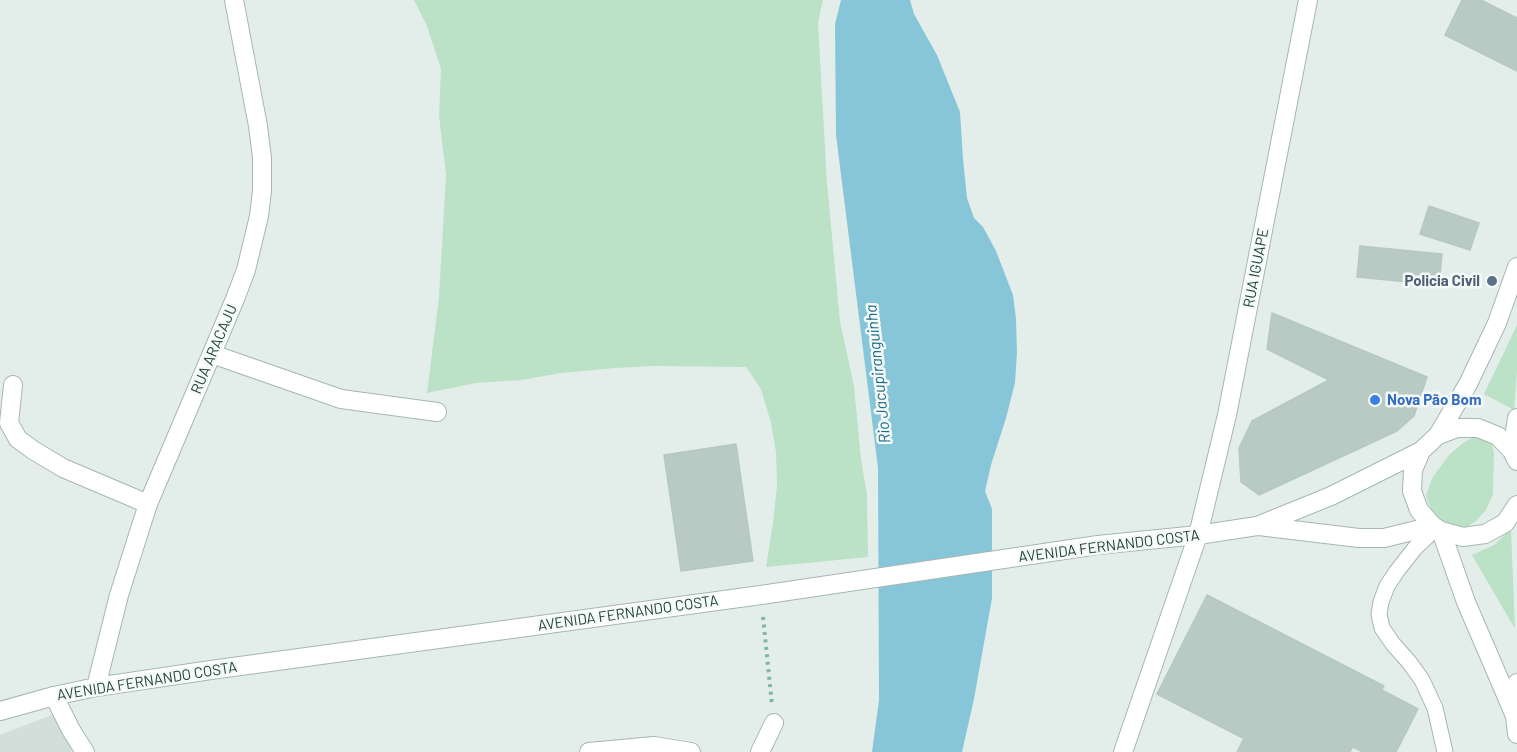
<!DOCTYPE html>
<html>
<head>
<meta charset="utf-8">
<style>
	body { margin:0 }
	canvas { display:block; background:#e3eeea }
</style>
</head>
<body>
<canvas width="1517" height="752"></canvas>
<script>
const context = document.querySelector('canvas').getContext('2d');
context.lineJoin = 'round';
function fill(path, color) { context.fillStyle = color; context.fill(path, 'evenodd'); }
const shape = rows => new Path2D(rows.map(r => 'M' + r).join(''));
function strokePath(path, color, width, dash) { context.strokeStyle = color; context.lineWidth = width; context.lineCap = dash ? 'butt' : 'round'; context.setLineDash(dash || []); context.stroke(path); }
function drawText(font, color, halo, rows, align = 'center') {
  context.font = font + ' Barlow,sans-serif'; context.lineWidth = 5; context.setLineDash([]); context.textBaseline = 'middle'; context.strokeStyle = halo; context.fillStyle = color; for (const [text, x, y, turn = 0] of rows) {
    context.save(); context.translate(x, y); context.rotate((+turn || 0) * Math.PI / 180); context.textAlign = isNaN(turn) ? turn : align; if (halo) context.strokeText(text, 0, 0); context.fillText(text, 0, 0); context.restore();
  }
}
fill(shape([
	[57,713,72,752,0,752,0,735]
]), '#d1ded9');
fill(shape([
	[414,0,823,0,818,22,827,183,840,322,854,386,861,459,867,495,868,557,766,567,773,523,777,485,776,452,771,423,761,389,746,367,653,366,615,368,561,373,522,380,476,383,427,393,439,297,446,174,439,116,441,69,427,26],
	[1517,325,1517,371,1514,410,1484,394],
	[1478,435,1491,437,1494,454,1493,494,1486,510,1476,521,1464,529,1445,526,1433,514,1426,496,1432,478,1449,455,1464,442],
	[1511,529,1515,629,1472,555,1494,545]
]), '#bbe1c7');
fill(shape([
	[841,0,910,0,914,14,937,55,960,112,963,159,967,198,974,218,983,227,996,251,1013,295,1016,319,1017,352,1015,383,1006,418,991,465,985,491,992,509,992,598,974,699,962,752,872,752,879,700,878,468,836,135,835,24]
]), '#87c6d8');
const building = shape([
	[1462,0,1481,0,1517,18,1517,71,1445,35,1462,0],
	[1429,206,1479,223,1470,250,1420,234,1429,206],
	[1360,246,1442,254,1439,285,1357,277,1360,246],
	[1272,313,1427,377,1414,416,1397,431,1259,495,1241,482,1239,448,1252,421,1329,380,1267,349,1272,313],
	[736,444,753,561,681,571,664,455,736,444],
	[1207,595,1384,686,1350,752,1270,752,1157,694,1207,595],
	[1382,690,1418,709,1396,752,1363,752,1353,747,1382,690],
	[1243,740,1266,752,1237,752,1243,740]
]);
fill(building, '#b8cac3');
strokePath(building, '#b5c9c2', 1.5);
const service = shape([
	[1436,528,1415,548,1397,571,1387,586,1381,602,1379,614,1382,628,1393,644,1409,662,1422,680,1435,708,1445,752]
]);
const minor = shape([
	[212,354,341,399,437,412],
	[13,385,9,423,18,439,33,450,63,468,148,504],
	[54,696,71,730,85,752],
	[589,752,654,746,691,752],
	[760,752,774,723],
	[1123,752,1198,535,1227,415,1308,0]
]);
const tertiary = shape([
	[1438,435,1468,384,1497,323,1517,267],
	[1512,451,1517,418],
	[1517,461,1512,451,1498,436,1478,428,1457,428,1438,435,1421,451,1413,470,1412,491,1419,510,1433,526,1441,531,1463,537,1485,534,1505,523,1517,505],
	[1259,526,1359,538,1384,538,1433,526],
	[1441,531,1466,602,1515,716],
	[1517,683,1515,716,1517,734],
	[96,687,119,595,148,504,235,299,246,270,259,216,262,191,262,158,258,126,234,0],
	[0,711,54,696,96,687,211,670,761,595,1098,545,1198,535,1257,526,1331,496,1421,451]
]);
strokePath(service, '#a5b7b2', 17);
strokePath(minor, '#a5b7b2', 20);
strokePath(tertiary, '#a5b7b2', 20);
strokePath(shape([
	[763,617,772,705]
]), '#81b5a8', 4, [3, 4.5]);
strokePath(service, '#fff', 15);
strokePath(minor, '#fff', 18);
strokePath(tertiary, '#fff', 18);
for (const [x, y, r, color] of [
	[1492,281,6,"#5c6f8a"],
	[1375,400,6,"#3f7fe0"]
]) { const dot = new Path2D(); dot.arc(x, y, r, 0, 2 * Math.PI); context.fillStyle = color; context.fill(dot); strokePath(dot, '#f5faf8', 2); }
drawText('15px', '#21423b', '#f5faf8', [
	["RUA IGUAPE",1256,268,-79],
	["RUA ARACAJU",214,349,-67],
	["AVENIDA FERNANDO COSTA",1109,546,-7],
	["AVENIDA FERNANDO COSTA",628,613,-8],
	["AVENIDA FERNANDO COSTA",147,681,-9]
]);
drawText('bold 15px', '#4e5e75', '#f5faf8', [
	["Policia Civil",1480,281]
], 'right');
drawText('bold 15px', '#366cbe', '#f5faf8', [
	["Nova Pão Bom",1387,400]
], 'left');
drawText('italic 16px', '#156a84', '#f5faf8', [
	["Rio Jacupiranguinha",878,374,-96]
]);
</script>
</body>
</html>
